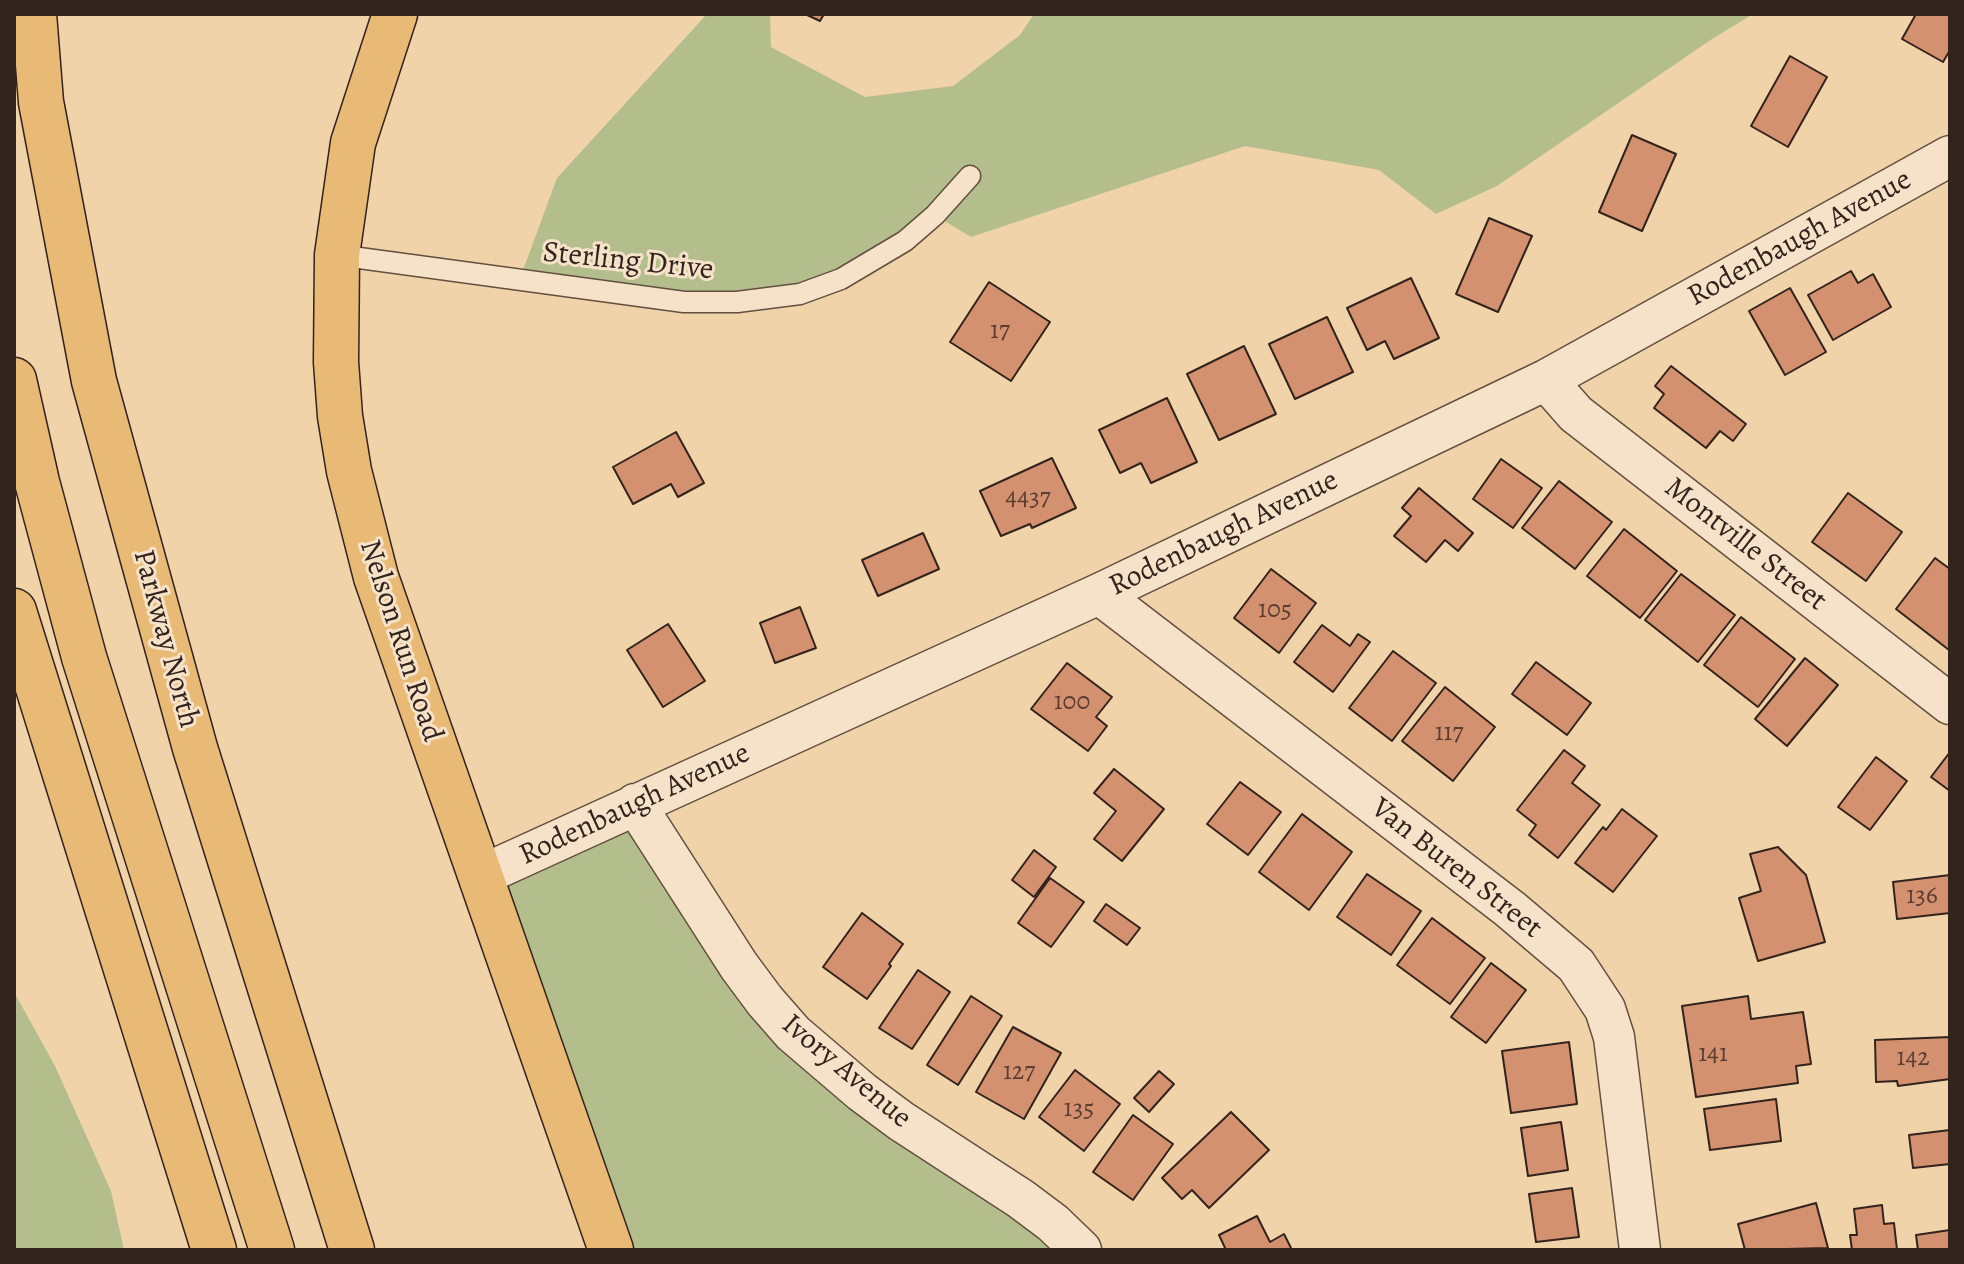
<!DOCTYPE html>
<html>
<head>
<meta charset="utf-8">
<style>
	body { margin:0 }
	#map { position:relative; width:1964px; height:1264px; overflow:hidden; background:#f1d3aa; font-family:Alegreya,serif }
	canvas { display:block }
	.frame { position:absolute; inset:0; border:16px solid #32231d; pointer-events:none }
</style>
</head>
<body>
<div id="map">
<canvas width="1964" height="1264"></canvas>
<div class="frame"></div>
</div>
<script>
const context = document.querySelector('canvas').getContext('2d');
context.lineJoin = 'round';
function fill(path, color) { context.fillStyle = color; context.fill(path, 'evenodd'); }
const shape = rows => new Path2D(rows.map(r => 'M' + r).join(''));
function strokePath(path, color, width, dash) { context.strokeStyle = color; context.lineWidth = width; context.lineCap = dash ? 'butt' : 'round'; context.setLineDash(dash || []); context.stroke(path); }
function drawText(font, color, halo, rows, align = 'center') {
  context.font = font + ' Alegreya,serif'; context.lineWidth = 6; context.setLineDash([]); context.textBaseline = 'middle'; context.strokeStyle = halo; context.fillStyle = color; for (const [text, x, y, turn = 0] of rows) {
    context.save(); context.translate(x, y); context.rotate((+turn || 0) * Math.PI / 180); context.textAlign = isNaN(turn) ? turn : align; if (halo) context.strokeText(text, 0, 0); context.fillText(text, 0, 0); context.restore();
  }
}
fill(shape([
	[707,14,770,14,771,47,865,97,953,86,1020,35,1034,14,1753,14,1712,39,1497,186,1436,214,1379,170,1245,146,971,237,935,215,841,279,737,302,519,281,557,178],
	[635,804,739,966,1081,1250,611,1250,480,876],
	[14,992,55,1066,111,1191,124,1250,14,1250]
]), '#b4be8d');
const building = shape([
	[805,14,824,14,820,21,805,14],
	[1916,14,1950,14,1950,50,1943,62,1902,39,1916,14],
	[1790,56,1827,77,1788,147,1751,126,1790,56],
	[1632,135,1676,154,1642,231,1599,212,1632,135],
	[1489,218,1532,236,1498,312,1456,294,1489,218],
	[1851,271,1858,283,1873,274,1891,307,1833,340,1808,295,1851,271],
	[1411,278,1439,338,1394,359,1385,341,1367,350,1347,308,1411,278],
	[989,282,1050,322,1011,381,950,342,989,282],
	[1790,288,1826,352,1785,375,1749,311,1790,288],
	[1327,317,1353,372,1295,399,1269,344,1327,317],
	[1244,346,1276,414,1219,440,1187,374,1244,346],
	[1671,366,1746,424,1733,441,1720,431,1706,448,1654,408,1664,394,1655,386,1671,366],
	[1167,398,1197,462,1151,483,1141,463,1120,473,1099,430,1167,398],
	[676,432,704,483,678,497,671,484,633,504,613,467,676,432],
	[1052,458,1076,508,1032,528,1030,524,1001,536,980,491,1052,458],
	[1501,459,1542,488,1513,528,1473,499,1501,459],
	[1559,481,1612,522,1575,569,1522,528,1559,481],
	[1419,488,1473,533,1458,551,1445,540,1426,562,1394,536,1411,516,1402,508,1419,488],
	[1848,493,1902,532,1866,581,1812,542,1848,493],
	[1624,529,1677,571,1640,618,1587,576,1624,529],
	[923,533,939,569,878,596,862,560,923,533],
	[1935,558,1950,569,1949,650,1896,609,1935,558],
	[1271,569,1316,603,1279,653,1234,618,1271,569],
	[1681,574,1735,615,1698,662,1645,620,1681,574],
	[800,607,816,648,775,663,760,623,800,607],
	[1741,617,1795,659,1758,707,1704,665,1741,617],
	[668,624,705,681,663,707,627,650,668,624],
	[1322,625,1350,646,1358,634,1370,642,1333,692,1294,662,1322,625],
	[1393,651,1436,683,1392,741,1349,708,1393,651],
	[1805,658,1838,685,1787,746,1755,719,1805,658],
	[1536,662,1591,703,1567,735,1512,694,1536,662],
	[1067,663,1112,697,1096,717,1107,726,1088,751,1031,709,1067,663],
	[1445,687,1495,727,1453,781,1402,741,1445,687],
	[1564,750,1585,766,1572,783,1600,805,1558,858,1529,835,1536,825,1517,810,1564,750],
	[1950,752,1950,791,1931,777,1950,752],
	[1876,757,1907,781,1870,830,1838,807,1876,757],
	[1114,769,1164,809,1122,861,1094,839,1116,811,1094,793,1114,769],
	[1240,782,1281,812,1248,855,1207,824,1240,782],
	[1622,809,1657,836,1613,892,1575,863,1603,827,1606,830,1622,809],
	[1302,814,1352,852,1309,910,1259,872,1302,814],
	[1778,847,1806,875,1825,942,1758,961,1739,898,1761,891,1750,854,1778,847],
	[1034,850,1056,867,1034,897,1012,880,1034,850],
	[1367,874,1421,911,1391,955,1337,917,1367,874],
	[1950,875,1950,913,1897,919,1893,882,1950,875],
	[1050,878,1084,902,1051,947,1018,923,1050,878],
	[1106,904,1140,928,1127,945,1094,921,1106,904],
	[862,913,903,944,889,964,891,966,867,999,823,967,862,913],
	[1432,918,1485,958,1450,1004,1397,965,1432,918],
	[1491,963,1526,990,1486,1043,1451,1017,1491,963],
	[918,970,950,992,912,1049,879,1028,918,970],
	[971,996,1002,1016,958,1085,927,1065,971,996],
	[1748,996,1751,1019,1803,1012,1811,1064,1796,1066,1798,1083,1696,1097,1682,1006,1748,996],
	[1013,1027,1061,1053,1024,1119,976,1092,1013,1027],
	[1950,1037,1950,1079,1898,1086,1897,1081,1876,1082,1875,1040,1950,1037],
	[1569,1042,1577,1104,1511,1113,1502,1051,1569,1042],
	[1075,1070,1120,1104,1084,1151,1039,1117,1075,1070],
	[1159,1071,1174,1084,1149,1112,1134,1098,1159,1071],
	[1776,1099,1781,1141,1710,1150,1704,1109,1776,1099],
	[1231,1112,1269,1150,1209,1208,1192,1190,1182,1199,1162,1178,1231,1112],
	[1133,1115,1173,1144,1133,1200,1093,1172,1133,1115],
	[1561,1122,1568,1170,1528,1176,1521,1128,1561,1122],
	[1950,1130,1950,1164,1913,1168,1909,1135,1950,1130],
	[1572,1188,1579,1237,1536,1242,1529,1194,1572,1188],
	[1816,1203,1828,1248,1745,1250,1738,1224,1816,1203],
	[1882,1205,1884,1224,1894,1223,1897,1250,1852,1250,1850,1235,1857,1235,1854,1209,1882,1205],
	[1257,1216,1270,1242,1284,1234,1292,1250,1226,1250,1219,1235,1257,1216],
	[1950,1230,1950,1250,1918,1250,1916,1235,1950,1230]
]);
fill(building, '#d4916f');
strokePath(building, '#32231d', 2);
const service = shape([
	[337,255,684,302,737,302,800,294,841,279,905,241,935,215,970,176]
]);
const minor = shape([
	[1546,380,1576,414,1950,704],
	[1099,594,1510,909,1576,965,1605,1009,1614,1037,1640,1250],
	[635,804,739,966,765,1001,793,1033,862,1092,901,1121,1021,1199,1053,1223,1081,1250],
	[480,876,1099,594,1546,380,1950,156]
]);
const primary = shape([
	[395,14,353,143,337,255,336,362,340,416,349,471,376,577,611,1250]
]);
const motorway = shape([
	[34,14,41,102,94,381,195,748,352,1250],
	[14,380,37,482,84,657,272,1250],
	[14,611,214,1250]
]);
strokePath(service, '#624f40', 23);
strokePath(minor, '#624f40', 43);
strokePath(primary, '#32231d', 47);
strokePath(motorway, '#32231d', 47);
strokePath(service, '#f6e2c8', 20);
strokePath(minor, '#f6e2c8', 40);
strokePath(primary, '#e8ba75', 44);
strokePath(motorway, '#e8ba75', 44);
drawText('26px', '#5a3e32', null, [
	["17",1000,332],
	["4437",1028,499],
	["105",1275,611],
	["100",1072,703],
	["117",1449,734],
	["136",1922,897],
	["141",1713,1055],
	["142",1913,1059],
	["127",1019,1073],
	["135",1079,1110]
]);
drawText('30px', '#32231d', '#f6e2c8', [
	["Rodenbaugh Avenue",1800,239,-29],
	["Sterling Drive",628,262,6],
	["Rodenbaugh Avenue",1224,534,-26],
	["Montville Street",1745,545,38],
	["Parkway North",165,639,75],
	["Nelson Run Road",400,641,72],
	["Rodenbaugh Avenue",635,805,-25],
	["Van Buren Street",1456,869,38],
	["Ivory Avenue",846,1072,40]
]);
</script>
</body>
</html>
